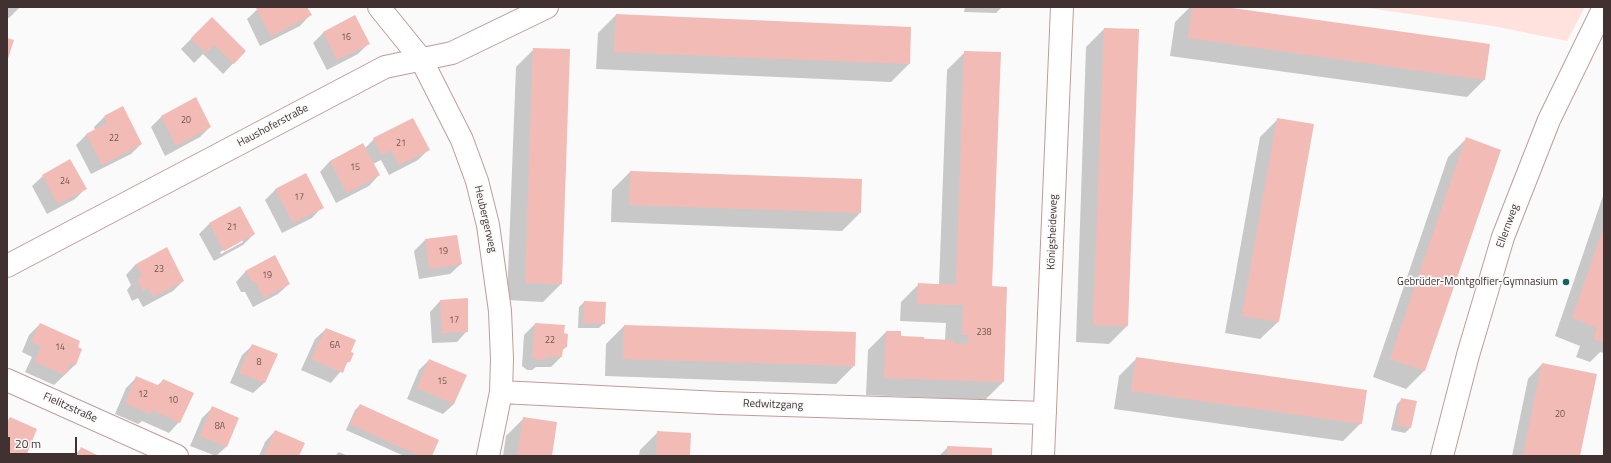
<!DOCTYPE html>
<html>
<head>
<meta charset="utf-8">
<style>
	body { margin:0 }
	#map { position:relative; width:1611px; height:463px; overflow:hidden; background:#fafafa; font-family:"Titillium Web",sans-serif }
	canvas { display:block }
	.frame { position:absolute; inset:0; border:8px solid #413231; pointer-events:none }
	.scale { position:absolute; left:8px; top:437px; width:69px; height:18px; box-sizing:border-box; border:2px solid #413231; border-top:0; padding-left:5px; font-size:12px; line-height:14px; white-space:nowrap; color:#413231; -webkit-text-stroke:3px #fafafa; paint-order:stroke }
</style>
</head>
<body>
<div id="map">
<canvas width="1611" height="463"></canvas>
<div class="frame"></div>
<div class="scale">20 m</div>
</div>
<script>
const context = document.querySelector('canvas').getContext('2d');
context.lineJoin = 'round';
function fill(path, color) { context.fillStyle = color; context.fill(path, 'evenodd'); }
const shape = rows => new Path2D(rows.map(r => 'M' + r).join(''));
function strokePath(path, color, width, dash) { context.strokeStyle = color; context.lineWidth = width; context.lineCap = dash ? 'butt' : 'round'; context.setLineDash(dash || []); context.stroke(path); }
function drawText(font, color, halo, rows, align = 'center') {
  context.font = font + ' "Titillium Web",sans-serif'; context.lineWidth = 3.5; context.setLineDash([]); context.textBaseline = 'middle'; context.strokeStyle = halo; context.fillStyle = color; for (const [text, x, y, turn = 0] of rows) {
    context.save(); context.translate(x, y); context.rotate((+turn || 0) * Math.PI / 180); context.textAlign = isNaN(turn) ? turn : align; if (halo) context.strokeText(text, 0, 0); context.fillText(text, 0, 0); context.restore();
  }
}
fill(shape([
	[1361,7,1585,7,1567,41,1493,26]
]), '#ffe2de');
fill(shape([
	[7,7,20,7,9,18,7,18],
	[260,7,306,7,310,15,300,26,260,46,247,19],
	[965,7,1002,7,996,13,964,12],
	[1190,7,1218,7,1485,79,1467,97,1170,56,1175,22],
	[616,15,909,64,891,82,596,69,598,33],
	[354,16,368,44,358,54,327,70,313,43,323,33],
	[212,18,245,51,223,74,203,54,194,63,181,49],
	[1104,29,1127,326,1109,344,1076,342,1086,47],
	[534,49,561,284,543,302,507,300,516,67],
	[965,52,1003,382,985,400,866,395,868,350,886,332,900,337,945,340,946,323,900,321,901,302,919,284,939,285,947,70],
	[195,99,210,127,200,137,165,156,151,127,161,117],
	[104,117,141,144,131,154,91,174,76,145,87,134,95,130,94,127],
	[1278,119,1278,322,1260,339,1225,333,1260,137],
	[374,139,428,150,418,160,389,175,381,160,373,164,379,175,369,186,336,203,320,172,330,161,363,144,365,148],
	[1466,139,1500,150,1424,371,1406,389,1373,377,1448,157],
	[630,172,860,213,842,231,611,222,612,190],
	[43,176,86,188,75,199,47,214,32,186],
	[276,189,322,207,312,218,282,233,265,200],
	[1604,193,1604,353,1600,352,1590,362,1576,357,1580,346,1555,336],
	[210,223,254,234,243,245,214,261,199,234],
	[243,240,243,242,221,254,220,252],
	[456,236,461,264,450,274,419,279,414,251,425,240],
	[136,264,183,281,173,291,143,307,138,298,132,301,127,290,131,285,126,275],
	[246,271,289,284,278,294,253,307,245,292,241,292,236,282],
	[440,301,467,331,457,342,432,343,430,312],
	[584,302,604,323,599,328,578,328,579,307],
	[40,324,81,350,75,365,54,385,25,372,32,357,22,352,29,335],
	[535,324,563,334,566,347,562,351,561,357,551,367,536,367,532,370,527,370,522,366,524,335],
	[624,326,854,366,836,384,605,376,606,344],
	[326,329,350,352,349,361,331,383,301,370,315,339],
	[253,345,276,354,264,383,253,393,230,383,242,355],
	[1137,358,1361,423,1343,441,1114,409,1119,376],
	[429,360,454,404,443,414,407,399,419,370],
	[1542,364,1579,456,1512,456,1528,379],
	[137,377,157,386,163,380,179,422,169,433,142,421,138,424,115,414,126,388],
	[1402,399,1410,428,1405,433,1391,430,1397,404],
	[360,405,431,456,404,456,346,430,355,410],
	[212,408,238,418,226,447,216,456,190,446,202,418],
	[10,418,25,456,7,456,7,421],
	[524,418,551,456,503,456,506,436],
	[275,431,298,456,259,456,265,442],
	[658,432,689,456,639,456,640,450],
	[948,447,991,456,939,456],
	[81,449,97,456,73,456],
	[339,452,348,456,335,456]
]), '#0003');
fill(shape([
	[307,7,312,15,271,36,256,8],
	[1192,7,1225,7,1490,44,1485,80,1188,38],
	[616,14,911,27,910,64,614,52],
	[355,15,370,44,337,60,323,32],
	[212,17,246,51,234,64,214,45,206,53,191,38],
	[1104,28,1139,29,1128,326,1093,325],
	[7,38,14,40,7,62],
	[533,48,570,49,562,284,525,283],
	[964,51,1001,52,992,286,1007,287,1004,382,884,378,886,331,901,331,901,336,924,337,924,339,954,340,954,343,966,344,968,341,969,335,962,335,963,305,917,304,918,283,956,285],
	[196,97,211,127,176,146,161,116],
	[123,106,142,144,102,165,86,134,107,123,104,116],
	[413,118,430,150,399,165,391,150,382,155,373,138],
	[1277,118,1314,124,1279,322,1242,316],
	[1466,137,1501,150,1425,371,1390,359],
	[363,143,380,175,347,193,330,161],
	[70,159,87,189,58,204,42,175],
	[630,171,862,179,861,213,629,205],
	[306,173,324,208,293,223,275,189],
	[240,206,255,234,224,251,209,223],
	[1604,226,1604,343,1593,339,1597,328,1572,318],
	[457,235,462,264,429,269,425,239],
	[167,247,184,281,153,297,148,288,143,291,137,279,142,276,136,264],
	[275,255,290,284,264,298,255,282,252,282,245,271],
	[468,298,468,332,442,333,440,300],
	[584,301,606,302,605,324,583,323],
	[40,323,80,341,78,347,82,349,76,365,71,363,65,375,35,362,41,346,31,342],
	[535,323,565,325,564,333,568,334,567,347,563,348,562,357,548,357,543,360,537,360,532,356],
	[624,325,856,332,855,366,623,359],
	[326,328,356,340,351,352,354,353,350,362,347,362,343,373,311,359],
	[252,344,278,354,265,383,239,373],
	[1136,357,1367,390,1362,424,1131,391],
	[429,359,467,375,454,404,417,388],
	[1542,363,1597,374,1580,456,1523,456],
	[136,376,160,386,163,379,194,393,180,423,152,410,150,414,125,403],
	[1401,398,1417,401,1411,428,1396,425],
	[360,404,439,440,432,456,420,456,350,424],
	[212,406,239,418,227,447,200,436],
	[10,417,37,429,26,456,14,456,7,453,7,423],
	[523,417,557,422,552,456,517,456],
	[275,430,305,443,299,456,264,456],
	[657,431,691,433,690,456,656,456],
	[947,446,992,448,992,456,947,456],
	[81,447,99,456,77,456]
]), '#f3bbb5');
const minor = shape([
	[379,7,421,59,462,140,477,181,488,225,500,311,502,359,501,392,488,456],
	[7,266,385,67,452,53,547,7],
	[7,380,177,456],
	[501,392,720,403,1045,413],
	[1043,456,1062,7],
	[1442,456,1468,355,1503,237,1549,120,1604,7]
]);
strokePath(minor, '#c09c98', 24);
strokePath(minor, '#fff', 22);
for (const [x, y, r, color] of [
	[1566,282,4,"#146361"]
]) { const dot = new Path2D(); dot.arc(x, y, r, 0, 2 * Math.PI); context.fillStyle = color; context.fill(dot); strokePath(dot, '#fafafa', 1.5); }
drawText('9px', '#6e5452', null, [
	["16",346,38],
	["20",186,121],
	["22",114,139],
	["21",401,144],
	["15",355,168],
	["24",65,182],
	["17",299,198],
	["21",232,228],
	["19",443,252],
	["23",159,270],
	["19",267,276],
	["17",454,321],
	["238",984,333],
	["22",550,341],
	["6A",335,346],
	["14",60,348],
	["8",259,363],
	["15",442,382],
	["12",143,395],
	["10",173,401],
	["20",1560,415],
	["8A",220,427]
]);
drawText('11px', '#413231', '#fafafa', [
	["Haushoferstraße",273,126,-28],
	["Heubergerweg",485,219,77],
	["Ellernweg",1508,226,-70],
	["Königsheideweg",1053,232,-88],
	["Redwitzgang",773,405,2],
	["Fielitzstraße",70,408,24]
]);
drawText('11px', '#413231', '#fafafa', [
	["Gebrüder-Montgolfier-Gymnasium",1558,282]
], 'right');
</script>
</body>
</html>
